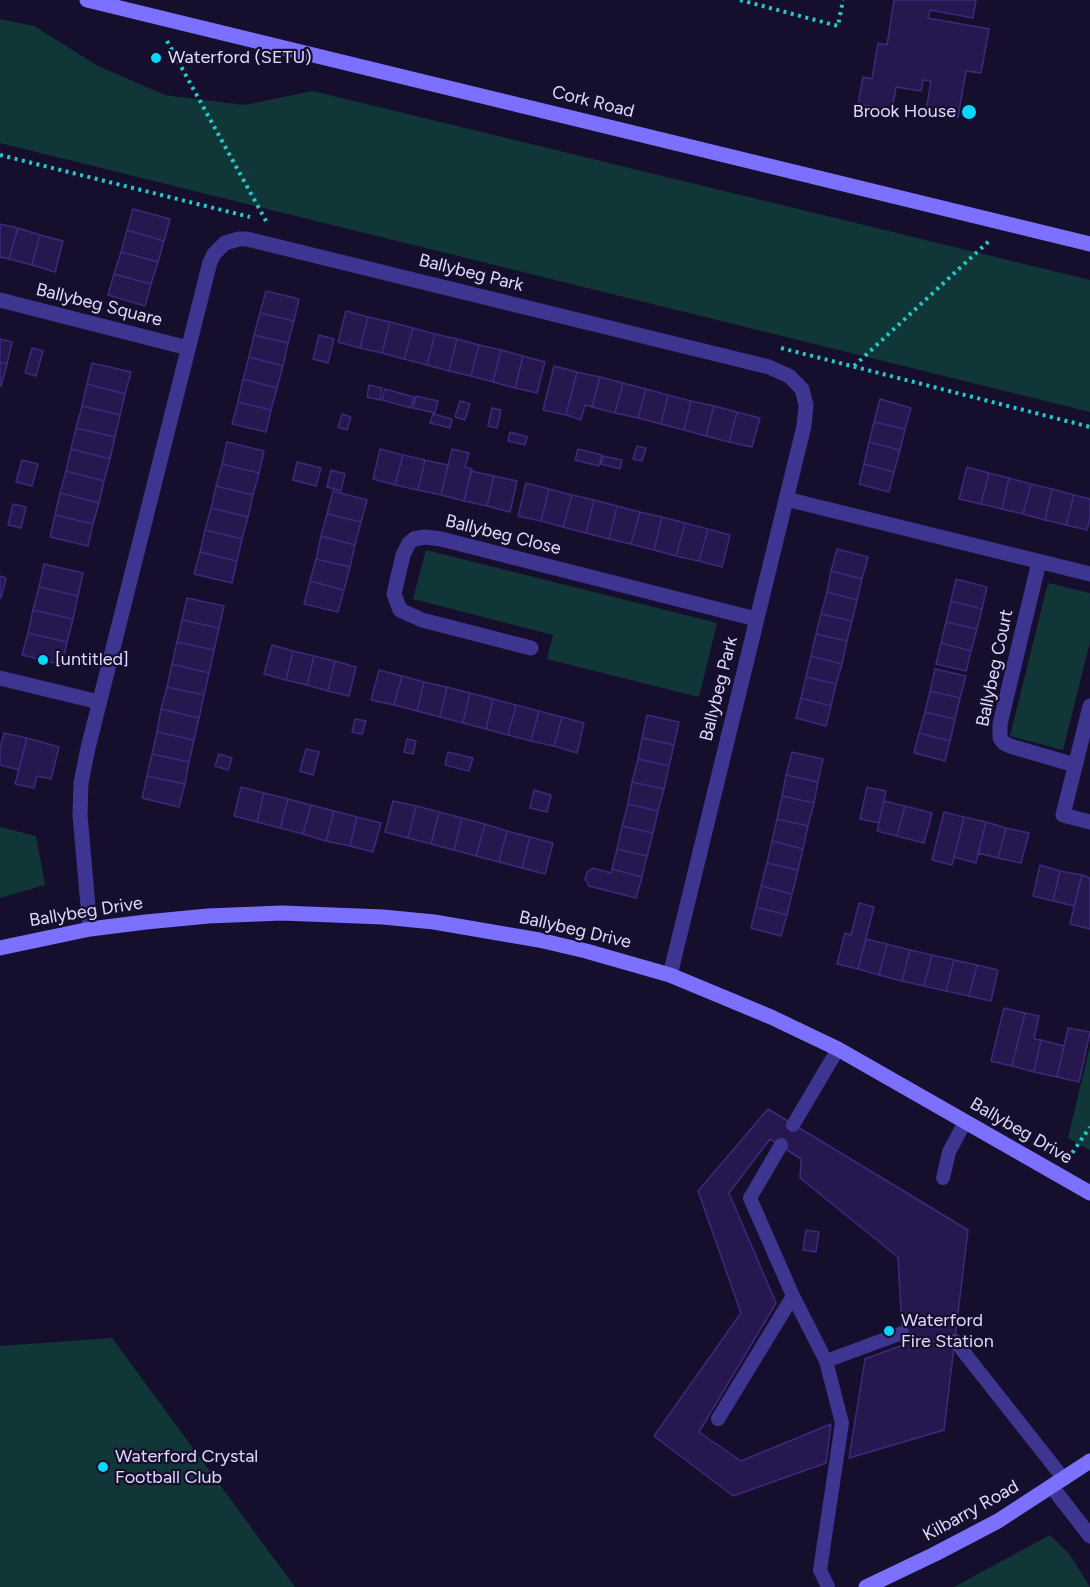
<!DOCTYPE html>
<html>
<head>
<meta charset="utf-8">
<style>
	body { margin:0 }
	canvas { display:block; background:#150e2c }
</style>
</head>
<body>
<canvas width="1090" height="1587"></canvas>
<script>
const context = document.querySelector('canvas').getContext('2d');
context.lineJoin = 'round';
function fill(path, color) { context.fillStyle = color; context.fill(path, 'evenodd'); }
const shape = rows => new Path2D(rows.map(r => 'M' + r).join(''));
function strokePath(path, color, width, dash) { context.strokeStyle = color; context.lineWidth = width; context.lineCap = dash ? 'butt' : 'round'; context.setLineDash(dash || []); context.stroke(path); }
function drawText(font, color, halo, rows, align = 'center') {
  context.font = font + ' Figtree,sans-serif'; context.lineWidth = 4.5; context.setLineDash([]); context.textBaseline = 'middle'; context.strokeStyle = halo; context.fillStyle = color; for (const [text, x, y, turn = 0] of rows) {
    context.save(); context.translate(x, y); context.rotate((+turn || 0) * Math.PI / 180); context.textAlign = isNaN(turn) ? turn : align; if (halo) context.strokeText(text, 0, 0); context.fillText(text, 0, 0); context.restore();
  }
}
fill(shape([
	[0,19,34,26,98,66,165,95,244,105,313,91,1090,280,1090,412,0,143],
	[426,550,717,623,699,697,547,659,553,635,413,599],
	[1048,583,1090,593,1090,642,1063,750,1010,736],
	[0,827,36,836,45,885,0,898],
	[1090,1046,1090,1150,1068,1138],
	[112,1338,295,1587,0,1587,0,1346],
	[1050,1535,1070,1555,1090,1587,954,1587]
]), '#113637');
const building = shape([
	[894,0,976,0,973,18,930,10,928,18,989,29,981,73,966,71,958,117,926,111,931,81,923,80,921,91,896,87,892,110,858,104,863,77,872,79,878,43,887,45,894,0],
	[133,209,170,219,164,241,127,230,133,209],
	[0,224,18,228,9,259,0,257,0,224],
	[18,228,40,235,32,265,9,259,18,228],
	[127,230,164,241,158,262,121,252,127,230],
	[40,235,63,241,55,272,32,265,40,235],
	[121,252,158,262,151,284,114,274,121,252],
	[114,274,151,284,145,306,108,295,114,274],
	[266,291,299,299,294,321,260,313,266,291],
	[346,311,368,317,360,348,338,342,346,311],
	[260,313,294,321,288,343,254,335,260,313],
	[368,317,390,322,382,353,360,348,368,317],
	[390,322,413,328,404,359,382,353,390,322],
	[413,328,435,334,427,365,404,359,413,328],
	[435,334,457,339,449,371,427,365,435,334],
	[254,335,288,343,283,366,249,357,254,335],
	[319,335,334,339,328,363,313,359,319,335],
	[0,339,12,342,7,364,0,362,0,339],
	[457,339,479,345,471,376,449,371,457,339],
	[479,345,501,350,493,382,471,376,479,345],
	[32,348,43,351,36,376,25,373,32,348],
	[501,350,523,356,515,388,493,382,501,350],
	[523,356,545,362,537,393,515,388,523,356],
	[249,357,283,366,277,388,243,379,249,357],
	[0,362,7,364,1,386,0,385,0,362],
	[92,363,131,372,125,394,87,384,92,363],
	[554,366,577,372,566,415,543,410,554,366],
	[577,372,600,377,592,407,585,405,581,420,566,415,577,372],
	[600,377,623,383,615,413,592,407,600,377],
	[243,379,277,388,271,410,238,402,243,379],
	[623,383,646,389,638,418,615,413,623,383],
	[87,384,125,394,120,415,82,406,87,384],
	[369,385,382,388,380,400,367,397,369,385],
	[385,389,414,397,411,408,382,400,385,389],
	[646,389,668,395,661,424,638,418,646,389],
	[668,395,691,401,684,430,661,424,668,395],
	[416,396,438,401,435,413,413,408,416,396],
	[880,399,911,408,905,429,874,422,880,399],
	[460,401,470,404,465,420,455,417,460,401],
	[691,401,714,406,706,436,684,430,691,401],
	[238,402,271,410,266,432,232,424,238,402],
	[82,406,120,415,115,437,76,428,82,406],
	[714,406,737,412,729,442,706,436,714,406],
	[492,408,501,410,497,428,488,426,492,408],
	[737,412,760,418,752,447,729,442,737,412],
	[342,414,351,417,347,430,338,427,342,414],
	[433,414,452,419,450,428,430,423,433,414],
	[874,422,905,429,900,450,869,442,874,422],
	[76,428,115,437,110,459,71,449,76,428],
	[510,432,527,437,525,445,508,441,510,432],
	[227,442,264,451,259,473,222,464,227,442],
	[869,442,900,450,894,472,864,464,869,442],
	[637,446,646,448,642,461,633,459,637,446],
	[71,449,110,459,104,481,66,471,71,449],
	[380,449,403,455,395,485,373,479,380,449],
	[452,449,469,453,465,467,472,469,464,501,441,495,452,449],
	[578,449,602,455,599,466,575,460,578,449],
	[403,455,425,460,418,490,395,485,403,455],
	[603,456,622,460,620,469,601,464,603,456],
	[22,460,38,464,32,486,16,482,22,460],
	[425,460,448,465,441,495,418,490,425,460],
	[297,462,321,468,316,486,293,480,297,462],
	[222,464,259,473,253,495,216,486,222,464],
	[864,464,894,472,889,492,859,484,864,464],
	[967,467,989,473,981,504,959,499,967,467],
	[331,470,345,474,341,491,327,487,331,470],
	[66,471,104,481,99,503,60,493,66,471],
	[471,471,494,476,487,506,464,501,471,471],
	[989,473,1009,478,1002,509,981,504,989,473],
	[494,476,517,481,510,512,487,506,494,476],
	[1009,478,1031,484,1023,514,1002,509,1009,478],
	[526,483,549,489,541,521,518,516,526,483],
	[1031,484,1052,489,1045,520,1023,514,1031,484],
	[216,486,253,495,248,517,211,508,216,486],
	[549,489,572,495,563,527,541,521,549,489],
	[1052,489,1074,495,1066,525,1045,520,1052,489],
	[333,491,367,500,361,522,327,514,333,491],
	[60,493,99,503,93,524,55,515,60,493],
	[572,495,594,500,586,533,563,527,572,495],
	[1074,495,1090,499,1090,518,1087,530,1066,525,1074,495],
	[594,500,617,506,609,539,586,533,594,500],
	[13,504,26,507,21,528,8,525,13,504],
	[617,506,640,512,631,544,609,539,617,506],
	[211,508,248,517,242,539,205,530,211,508],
	[640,512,662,517,654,550,631,544,640,512],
	[327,514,361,522,355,545,321,536,327,514],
	[55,515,93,524,88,546,50,537,55,515],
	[662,517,685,523,676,556,654,550,662,517],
	[685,523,708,529,699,561,676,556,685,523],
	[708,529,730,535,722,567,699,561,708,529],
	[205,530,242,539,237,561,200,552,205,530],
	[321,536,355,545,350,567,316,559,321,536],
	[837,549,868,557,862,579,831,571,837,549],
	[200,552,237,561,232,583,194,574,200,552],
	[316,559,350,567,344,590,310,581,316,559],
	[44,564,83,573,78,596,39,587,44,564],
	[831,571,862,579,857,600,827,592,831,571],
	[0,576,6,578,1,598,0,598,0,576],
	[956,579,987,587,982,609,951,601,956,579],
	[310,581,344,590,338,612,304,604,310,581],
	[39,587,78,596,73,619,33,610,39,587],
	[827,592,857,600,852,621,821,614,827,592],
	[187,598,224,606,219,628,182,620,187,598],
	[951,601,982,609,977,629,946,622,951,601],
	[33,610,73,619,67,642,28,633,33,610],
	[821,614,852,621,847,641,816,634,821,614],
	[182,620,219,628,214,650,177,642,182,620],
	[946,622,977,629,971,651,941,643,946,622],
	[28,633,67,642,62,665,22,655,28,633],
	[816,634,847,641,842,664,811,656,816,634],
	[177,642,214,650,209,673,172,664,177,642],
	[941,643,971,651,966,671,936,664,941,643],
	[272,645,293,651,286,680,264,674,272,645],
	[293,651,314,656,307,685,286,680,293,651],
	[314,656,335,661,328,691,307,685,314,656],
	[811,656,842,664,836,684,806,677,811,656],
	[335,661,356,667,349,696,328,691,335,661],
	[172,664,209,673,204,695,167,687,172,664],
	[935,669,966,676,960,698,930,691,935,669],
	[379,670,402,676,394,705,371,700,379,670],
	[402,676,424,682,417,711,394,705,402,676],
	[806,677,836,684,831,706,801,698,806,677],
	[424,682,447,687,440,717,417,711,424,682],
	[167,687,204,695,199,718,161,709,167,687],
	[447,687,470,693,463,723,440,717,447,687],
	[930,691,960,698,955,719,925,712,930,691],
	[470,693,493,699,486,729,463,723,470,693],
	[801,698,831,706,826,726,796,718,801,698],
	[493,699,516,705,508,735,486,729,493,699],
	[516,705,539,711,531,741,508,735,516,705],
	[161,709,199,718,194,740,157,732,161,709],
	[539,711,562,717,554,746,531,741,539,711],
	[925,712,955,719,950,741,919,733,925,712],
	[647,715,679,722,674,745,642,738,647,715],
	[562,717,584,723,577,753,554,746,562,717],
	[355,719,366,721,362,734,352,732,355,719],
	[157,732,194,740,189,762,152,754,157,732],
	[4,733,27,738,19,770,0,765,0,748,4,733],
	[919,733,950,741,945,761,914,753,919,733],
	[27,738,59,747,51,779,37,776,34,788,15,784,27,738],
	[642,738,674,745,669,766,638,759,642,738],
	[407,739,416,741,413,754,404,752,407,739],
	[306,749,319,752,313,775,300,771,306,749],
	[448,752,473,758,469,771,445,765,448,752],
	[792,752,823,759,818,782,786,775,792,752],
	[152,754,189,762,185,784,147,776,152,754],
	[219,754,232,758,228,770,215,766,219,754],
	[638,759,669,766,664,789,632,782,638,759],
	[786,775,818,782,814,803,782,796,786,775],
	[147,776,185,784,179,807,142,798,147,776],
	[632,782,664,789,658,811,628,804,632,782],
	[241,787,264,793,257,822,234,816,241,787],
	[867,787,886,791,879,823,860,819,867,787],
	[534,790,551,795,547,812,530,808,534,790],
	[264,793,288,799,280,828,257,822,264,793],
	[782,796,814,803,808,826,777,819,782,796],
	[288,799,311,805,303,834,280,828,288,799],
	[393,801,416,806,408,838,385,832,393,801],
	[884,801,905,806,897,836,877,831,884,801],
	[628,804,658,811,653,833,622,826,628,804],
	[311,805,334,811,326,841,303,834,311,805],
	[416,806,439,812,431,844,408,838,416,806],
	[905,806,932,813,924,843,897,836,905,806],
	[334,811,357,817,350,846,326,841,334,811],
	[439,812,462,818,454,850,431,844,439,812],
	[944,812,964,817,952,865,932,860,944,812],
	[357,817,381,823,373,852,350,846,357,817],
	[964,817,986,822,976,863,954,857,964,817],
	[462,818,485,824,476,856,454,850,462,818],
	[777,819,808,826,803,849,772,841,777,819],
	[986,822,1006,828,998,858,978,853,986,822],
	[485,824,507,831,499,862,476,856,485,824],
	[622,826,653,833,647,856,617,849,622,826],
	[1006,828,1029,833,1021,863,998,858,1006,828],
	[507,831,530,837,522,868,499,862,507,831],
	[530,837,553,843,545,874,522,868,530,837],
	[772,841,803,849,798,870,767,863,772,841],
	[617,849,647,856,642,877,612,869,617,849],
	[767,863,798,870,792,894,761,886,767,863],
	[1040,865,1060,871,1053,901,1033,896,1040,865],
	[593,868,611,873,612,869,642,877,636,898,589,886,585,879,587,872,593,868],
	[1060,871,1082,875,1074,906,1053,901,1060,871],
	[1082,875,1090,878,1090,929,1070,924,1082,875],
	[761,886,792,894,787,915,756,907,761,886],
	[859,903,874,907,858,969,837,964,845,933,851,935,859,903],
	[756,907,787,915,781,936,751,928,756,907],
	[866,939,887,944,879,975,858,969,866,939],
	[887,944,910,950,902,981,879,975,887,944],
	[910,950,932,955,924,986,902,981,910,950],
	[932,955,954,960,946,991,924,986,932,955],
	[954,960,977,965,969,996,946,991,954,960],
	[977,965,998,970,991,1001,969,996,977,965],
	[1004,1008,1025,1013,1012,1066,991,1061,1004,1008],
	[1025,1013,1039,1016,1034,1039,1041,1040,1034,1072,1012,1066,1025,1013],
	[1068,1028,1090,1032,1079,1082,1057,1077,1068,1028],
	[1041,1040,1064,1046,1057,1077,1034,1072,1041,1040],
	[768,1109,968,1230,944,1430,849,1458,865,1359,903,1345,898,1257,800,1178,801,1159,770,1139,729,1193,776,1303,699,1432,741,1461,831,1424,826,1463,733,1496,654,1436,741,1313,698,1191,768,1109],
	[806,1230,819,1232,816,1252,803,1250,806,1230]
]);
fill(building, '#26184f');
strokePath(building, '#3e287d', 1.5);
strokePath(shape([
	[740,0,838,26,843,0],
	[167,41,266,221],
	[0,155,250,217],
	[781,348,1090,427],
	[854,366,989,241],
	[1068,1159,1090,1127]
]), '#24c9c8', 4, [3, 4.5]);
strokePath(shape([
	[793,1125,838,1049],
	[781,1145,750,1198,793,1296,826,1361,842,1423,820,1570,828,1587],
	[943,1178,949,1152,965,1122],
	[955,1341,1064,1479],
	[826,1361,902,1333],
	[718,1419,793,1296]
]), '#3d3590', 14);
strokePath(shape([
	[0,300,188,348],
	[786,499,1090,574],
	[1039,562,1000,724,1000,738,1004,743,1010,746,1075,765],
	[531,648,422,620,400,610,394,594,403,555,409,543,414,539,425,537,441,539,756,619],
	[0,678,99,702],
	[1090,706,1063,815,1090,822],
	[90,929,80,815,81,783,88,748,210,262,214,254,225,243,239,239,247,239,769,367,789,376,802,389,806,405,804,426,670,975],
	[1052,1487,1090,1536]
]), '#3d3590', 15);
strokePath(shape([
	[87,0,1090,244],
	[0,948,90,929,146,922,208,916,282,913,383,917,434,922,539,940,586,951,670,975,771,1017,838,1049,1090,1193],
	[866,1587,935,1554,998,1521,1090,1461]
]), '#7c70ff', 15);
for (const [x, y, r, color] of [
	[156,58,6,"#05d8ff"],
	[969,112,8,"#05d8ff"],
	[43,660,6,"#05d8ff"],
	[889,1331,6,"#05d8ff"],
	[103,1467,6,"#05d8ff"]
]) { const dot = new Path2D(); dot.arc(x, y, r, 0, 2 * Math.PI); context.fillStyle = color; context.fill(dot); strokePath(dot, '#150e2c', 2); }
drawText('18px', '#e0d9ff', '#150e2c', [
	["Waterford (SETU)",168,58],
	["Brook House",956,112,"right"],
	["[untitled]",55,660],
	["Waterford",901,1321],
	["Fire Station",901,1342],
	["Waterford Crystal",115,1457],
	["Football Club",115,1478]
], 'left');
drawText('18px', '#e0d9ff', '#150e2c', [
	["Cork Road",593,102,14],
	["Ballybeg Park",471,273,14],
	["Ballybeg Square",99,305,14],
	["Ballybeg Close",503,535,14],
	["Ballybeg Court",995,668,-78],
	["Ballybeg Park",719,689,-76],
	["Ballybeg Drive",86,912,-9],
	["Ballybeg Drive",575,930,13],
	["Ballybeg Drive",1021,1131,30],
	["Kilbarry Road",971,1511,-29]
]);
</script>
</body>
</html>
